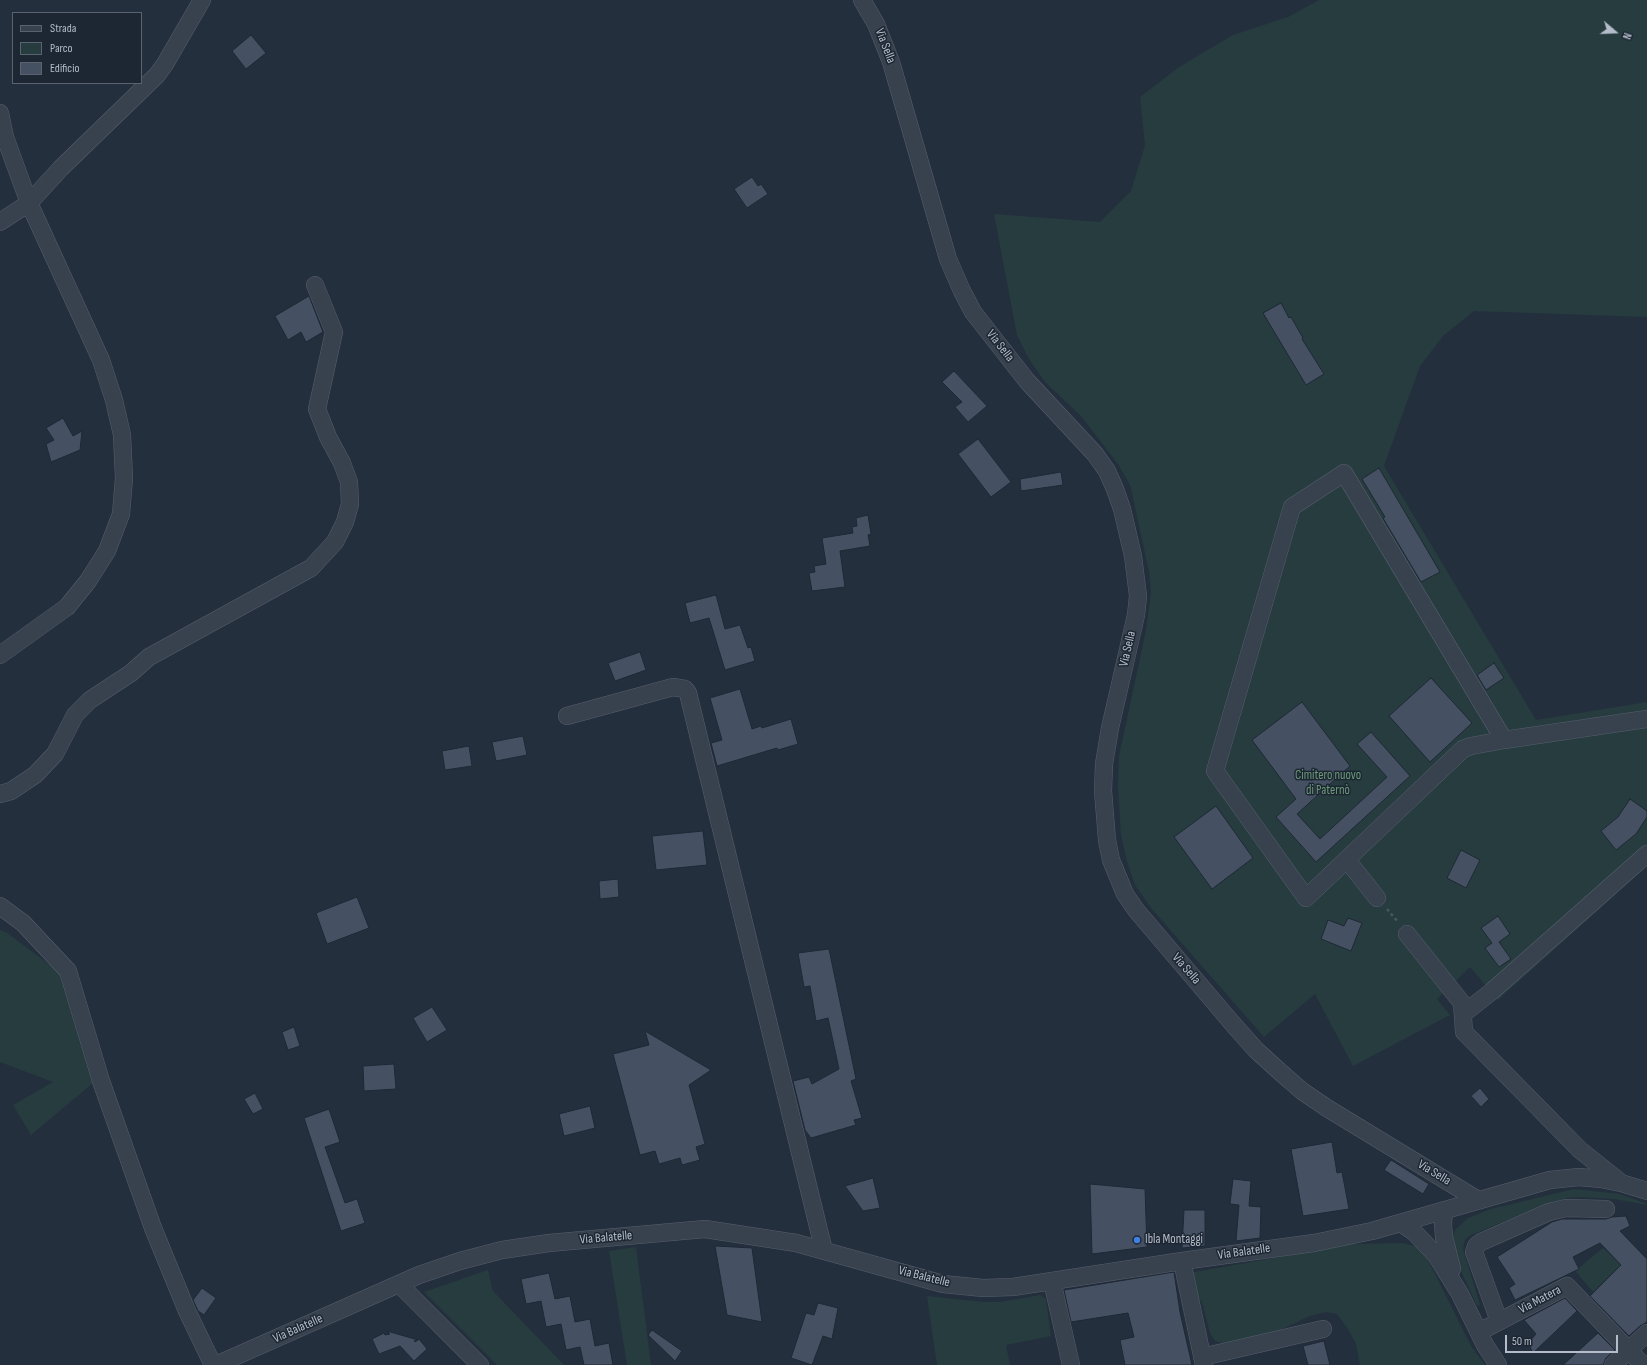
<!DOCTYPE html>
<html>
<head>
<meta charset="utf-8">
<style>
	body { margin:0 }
	#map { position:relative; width:1647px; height:1365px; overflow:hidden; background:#242f3e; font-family:"Sofia Sans Condensed",sans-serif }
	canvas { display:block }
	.legend { position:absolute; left:12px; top:12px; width:130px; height:72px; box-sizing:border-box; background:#1d2633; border:1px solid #59626f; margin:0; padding:5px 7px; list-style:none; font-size:12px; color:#b4bcc9 }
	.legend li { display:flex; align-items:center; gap:8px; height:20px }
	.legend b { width:20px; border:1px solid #59626f }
	.north { position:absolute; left:1595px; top:12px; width:40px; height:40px; -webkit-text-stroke:3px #1d2633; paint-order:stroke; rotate:109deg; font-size:11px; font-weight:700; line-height:16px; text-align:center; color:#b4bcc9 }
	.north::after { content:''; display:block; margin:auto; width:14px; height:18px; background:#b4bcc9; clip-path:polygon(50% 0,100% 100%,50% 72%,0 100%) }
	.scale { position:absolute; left:1505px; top:1335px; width:113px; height:18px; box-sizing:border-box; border:2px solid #b4bcc9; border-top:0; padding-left:5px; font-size:12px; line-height:14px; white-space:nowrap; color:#b4bcc9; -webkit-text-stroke:3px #1d2633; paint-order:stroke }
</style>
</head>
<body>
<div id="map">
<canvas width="1647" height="1365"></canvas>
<ul class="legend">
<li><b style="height:5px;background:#38414e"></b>Strada</li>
<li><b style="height:11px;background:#263c3f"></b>Parco</li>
<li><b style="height:11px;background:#455162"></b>Edificio</li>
</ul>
<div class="north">N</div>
<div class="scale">50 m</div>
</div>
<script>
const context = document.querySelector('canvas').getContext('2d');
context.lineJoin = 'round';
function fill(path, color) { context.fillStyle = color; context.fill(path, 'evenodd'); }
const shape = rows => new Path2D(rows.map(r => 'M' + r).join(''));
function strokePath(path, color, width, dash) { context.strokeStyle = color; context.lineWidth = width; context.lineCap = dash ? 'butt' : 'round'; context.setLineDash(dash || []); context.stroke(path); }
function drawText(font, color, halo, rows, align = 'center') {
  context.font = font + ' "Sofia Sans Condensed",sans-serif'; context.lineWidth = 3; context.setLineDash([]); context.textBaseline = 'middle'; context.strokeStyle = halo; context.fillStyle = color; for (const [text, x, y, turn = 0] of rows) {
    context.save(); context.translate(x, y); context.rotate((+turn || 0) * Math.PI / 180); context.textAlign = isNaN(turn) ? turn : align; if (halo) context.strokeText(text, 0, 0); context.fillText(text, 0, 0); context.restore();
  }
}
fill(shape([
	[1319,0,1647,0,1647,317,1474,311,1443,336,1420,366,1384,466,1536,720,1647,702,1647,862,1612,890,1615,895,1498,1000,1470,967,1437,999,1450,1015,1353,1066,1315,994,1264,1037,1151,908,1135,885,1127,861,1121,835,1118,787,1119,756,1146,630,1151,593,1149,572,1130,485,1118,464,1081,416,1045,382,1029,359,1017,335,994,214,1100,222,1131,191,1145,145,1140,97,1179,67,1233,35,1288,17],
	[0,930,6,932,62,974,93,1083,31,1135,13,1105,53,1082,0,1062],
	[1574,1189,1620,1194,1647,1204,1647,1205,1614,1199,1580,1197,1567,1198,1547,1204,1471,1235,1465,1239,1463,1249,1480,1305,1477,1306,1450,1247,1451,1240,1456,1229,1468,1218,1491,1209],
	[1402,1243,1415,1246,1427,1258,1471,1346,1485,1365,1360,1365,1356,1344,1348,1329,1337,1314,1326,1312,1310,1316,1276,1332,1228,1344,1215,1341,1210,1333,1202,1302,1195,1294,1189,1273,1353,1244],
	[636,1247,651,1365,627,1365,609,1251],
	[1603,1248,1621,1265,1593,1292,1575,1271],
	[488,1270,493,1291,564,1365,497,1365,424,1292],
	[1040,1295,1046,1299,1051,1336,1006,1345,1010,1365,937,1365,927,1296,984,1302,1000,1302]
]), '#263c3f');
const building = shape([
	[251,35,266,53,246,69,232,51,251,35],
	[752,177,758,186,761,184,768,194,747,208,734,189,752,177],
	[309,296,323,332,306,342,301,332,288,340,275,316,309,296],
	[1281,303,1289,318,1291,317,1303,338,1302,339,1324,374,1306,385,1263,313,1281,303],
	[954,371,987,406,968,422,955,407,962,402,942,382,954,371],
	[63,418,73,436,82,431,80,450,51,462,46,444,54,440,46,428,63,418],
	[978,439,1011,482,991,497,958,454,978,439],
	[1379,468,1440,572,1421,582,1383,518,1385,517,1362,479,1379,468],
	[1061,472,1063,485,1021,491,1020,479,1061,472],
	[868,515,871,534,868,535,870,546,840,551,845,587,812,591,809,573,815,572,814,566,826,564,822,538,853,533,852,527,857,526,856,518,868,515],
	[716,595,725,629,740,625,748,648,751,647,755,661,725,670,709,618,690,623,685,603,716,595],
	[640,652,646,670,615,681,608,663,640,652],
	[1494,663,1504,678,1486,690,1477,675,1494,663],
	[1431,678,1472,723,1430,762,1389,716,1431,678],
	[740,689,752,729,761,726,762,728,791,719,798,744,778,750,777,748,717,766,711,743,722,740,710,698,740,689],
	[1302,702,1350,766,1297,814,1320,839,1387,777,1357,744,1371,732,1410,776,1316,862,1276,817,1296,799,1252,740,1302,702],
	[523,736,527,755,496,761,492,742,523,736],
	[469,746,472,766,445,770,442,751,469,746],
	[1630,799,1647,811,1647,817,1636,834,1616,850,1601,831,1618,817,1630,799],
	[1216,806,1253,858,1212,889,1174,837,1216,806],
	[703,831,707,865,656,870,652,836,703,831],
	[1461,850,1480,860,1466,888,1447,878,1461,850],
	[618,879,619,897,600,899,599,881,618,879],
	[357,897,369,928,327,944,316,913,357,897],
	[1498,916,1510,934,1499,942,1511,959,1499,967,1485,948,1492,943,1481,928,1498,916],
	[1348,918,1362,923,1351,951,1321,939,1328,920,1344,926,1348,918],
	[829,949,856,1079,851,1081,862,1118,854,1120,856,1125,811,1138,805,1130,793,1081,809,1077,812,1084,839,1069,828,1018,816,1021,810,986,804,987,798,953,829,949],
	[432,1007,447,1030,427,1042,413,1018,432,1007],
	[294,1027,300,1046,288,1050,282,1032,294,1027],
	[645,1031,711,1070,689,1085,705,1144,696,1147,700,1160,682,1165,680,1158,659,1164,655,1151,640,1155,613,1054,649,1045,645,1031],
	[394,1064,396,1089,364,1091,363,1066,394,1064],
	[1480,1088,1489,1099,1481,1107,1471,1096,1480,1088],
	[255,1093,263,1109,253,1114,244,1099,255,1093],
	[590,1106,595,1128,564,1136,559,1114,590,1106],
	[329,1109,340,1142,325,1147,345,1203,357,1199,365,1223,341,1231,304,1118,329,1109],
	[1332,1142,1337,1173,1342,1172,1349,1209,1303,1216,1291,1149,1332,1142],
	[1391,1160,1429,1184,1423,1194,1384,1170,1391,1160],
	[873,1178,880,1208,863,1211,845,1186,873,1178],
	[1233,1179,1251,1181,1249,1206,1261,1207,1260,1238,1236,1241,1239,1205,1230,1204,1233,1179],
	[1090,1184,1145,1189,1147,1247,1092,1254,1090,1184],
	[1184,1210,1205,1210,1205,1246,1182,1248,1184,1210],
	[1626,1216,1630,1226,1620,1231,1647,1259,1647,1322,1640,1326,1629,1336,1590,1296,1621,1265,1600,1243,1573,1257,1579,1269,1515,1300,1509,1288,1515,1284,1497,1257,1552,1222,1562,1219,1606,1219,1612,1217,1626,1216],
	[715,1246,752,1248,762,1322,727,1315,715,1246],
	[1174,1272,1180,1312,1192,1365,1125,1365,1120,1340,1134,1337,1128,1313,1071,1322,1064,1290,1174,1272],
	[549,1273,555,1299,570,1296,575,1322,590,1319,595,1346,609,1343,613,1365,584,1365,580,1347,566,1350,561,1324,546,1327,541,1301,526,1304,521,1279,549,1273],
	[202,1288,216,1298,204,1315,198,1311,193,1300,202,1288],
	[1565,1298,1577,1311,1533,1353,1528,1343,1536,1334,1524,1320,1565,1298],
	[818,1303,838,1308,832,1339,823,1336,812,1365,791,1358,806,1313,814,1315,818,1303],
	[652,1330,682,1351,675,1361,648,1335,652,1330],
	[387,1331,418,1340,414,1341,415,1342,419,1339,427,1349,414,1361,400,1346,379,1354,372,1339,384,1333,385,1335,390,1334,387,1331],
	[1598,1333,1615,1350,1606,1358,1603,1365,1563,1365,1598,1333],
	[1324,1341,1330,1365,1308,1365,1303,1346,1324,1341]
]);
fill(building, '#455162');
strokePath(building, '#1f2835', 1);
const minor = shape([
	[862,0,876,24,891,62,948,259,962,291,973,312,1027,381,1095,454,1107,471,1115,489,1122,509,1133,556,1138,596,1136,615,1110,728,1104,764,1103,791,1107,840,1111,860,1125,894,1136,910,1232,1023,1256,1050,1278,1070,1302,1091,1327,1108,1478,1200],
	[0,113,5,137,29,203,101,360,114,400,122,435,124,478,121,514,107,551,88,581,67,607,0,655],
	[0,222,29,203,61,168,157,75,165,64,202,0],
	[567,716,673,687,685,689,688,693,824,1251],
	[1504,740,1344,473,1292,507,1215,771,1306,898,1463,749,1471,746,1504,740,1647,719],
	[0,794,11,791,35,775,55,754,75,715,90,700,131,673,149,657,311,568,335,542,345,522,350,504,349,482,342,463,328,437,317,409,334,332,315,285],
	[1347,860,1377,898],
	[0,906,23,923,68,971,101,1081,153,1228,187,1311,213,1365],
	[1407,934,1462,1003,1464,1032,1580,1150,1619,1181],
	[1463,1014,1491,992,1647,854],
	[1444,1210,1443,1224,1444,1237,1452,1269],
	[1401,1223,1414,1232,1436,1255,1460,1294,1485,1345,1498,1365],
	[1182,1261,1204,1365],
	[1052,1281,1071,1365],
	[399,1284,480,1365],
	[1499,1321,1474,1252,1476,1246,1481,1242,1549,1212,1566,1208,1606,1209],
	[1479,1332,1567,1286,1643,1365],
	[1202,1357,1323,1329],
	[216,1365,419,1275,460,1261,502,1250,549,1243,705,1229,796,1243,943,1284,983,1288,1013,1287,1182,1261,1314,1243,1372,1231,1550,1180,1579,1177,1601,1179,1621,1183,1647,1191],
	[1613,1365,1647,1333]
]);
strokePath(minor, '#565f6c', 18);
strokePath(shape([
	[1387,909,1398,922]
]), '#44595c', 2.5, [3, 3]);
strokePath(minor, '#38414e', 17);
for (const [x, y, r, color] of [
	[1137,1240,4,"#3f7fe0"]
]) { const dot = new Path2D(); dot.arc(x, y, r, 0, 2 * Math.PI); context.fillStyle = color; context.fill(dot); strokePath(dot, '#1d2633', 1.5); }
drawText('13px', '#b4bcc9', '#1d2633', [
	["Via Sella",885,46,69],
	["Via Sella",1000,346,52],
	["Via Sella",1128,649,-77],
	["Via Sella",1186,969,49],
	["Via Sella",1434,1173,31],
	["Via Balatelle",606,1238,-5],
	["Via Balatelle",1244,1252,-8],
	["Via Balatelle",924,1277,14],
	["Via Matera",1540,1300,-28],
	["Via Balatelle",298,1329,-24]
]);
drawText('13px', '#6b9a76', '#1d2633', [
	["Cimitero nuovo",1328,776],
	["di Paternò",1328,791]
]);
drawText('13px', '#b4bcc9', '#1d2633', [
	["Ibla Montaggi",1145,1240]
], 'left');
</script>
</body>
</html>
